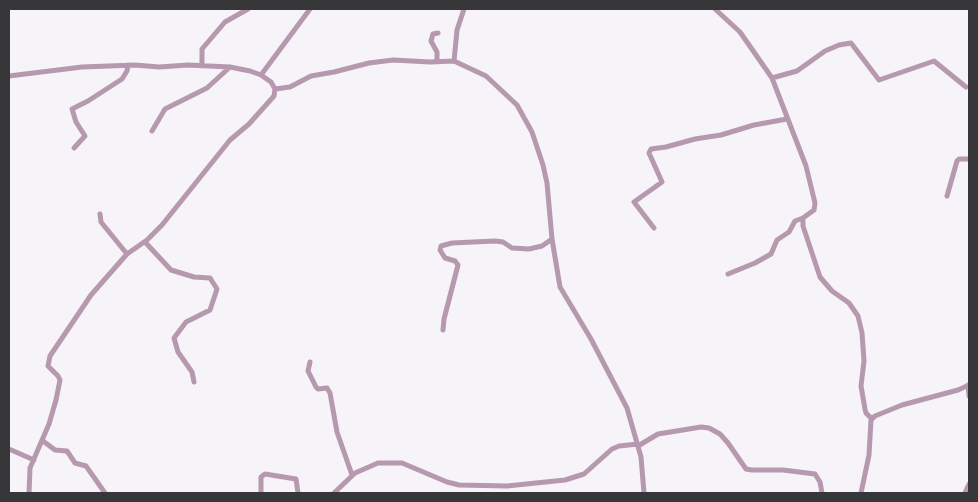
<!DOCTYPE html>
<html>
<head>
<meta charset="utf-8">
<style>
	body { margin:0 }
	#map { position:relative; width:978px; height:502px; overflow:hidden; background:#f6f3f9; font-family:Overpass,sans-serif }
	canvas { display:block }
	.frame { position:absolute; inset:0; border:10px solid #373638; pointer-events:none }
</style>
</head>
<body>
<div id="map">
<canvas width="978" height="502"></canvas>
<div class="frame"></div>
</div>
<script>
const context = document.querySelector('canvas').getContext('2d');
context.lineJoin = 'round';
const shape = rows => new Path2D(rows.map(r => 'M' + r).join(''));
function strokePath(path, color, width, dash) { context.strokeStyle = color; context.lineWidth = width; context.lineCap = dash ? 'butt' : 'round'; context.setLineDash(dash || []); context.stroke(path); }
strokePath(shape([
	[715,9,740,32,772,78,806,166,815,203,814,210,803,218,803,226,820,277,832,291,849,303,858,316,862,333,864,361,861,386,865,409,866,413,872,419],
	[437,61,437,52,431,41,433,34,438,33],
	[454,61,457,30,464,9],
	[202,66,202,49,225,22,248,9],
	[261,75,310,9],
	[9,76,82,67,135,65,159,67,188,65,230,67,250,71,261,75,271,82,275,89,274,96,249,124,230,140,162,225,147,240,127,254,91,295,50,356,48,366,58,376,60,380,56,400,49,424,30,468,29,493],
	[772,78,797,71,825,51,839,45,851,43,879,80,934,61,966,87],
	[275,89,290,87,311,76,334,72,369,63,393,60,430,62,454,61,486,76,517,105,532,132,543,165,547,183,552,239,560,287,591,339,627,408,641,457,644,493],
	[152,131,165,109,207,88,230,67],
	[74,148,85,136,76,122,72,109,88,101,122,79,127,71,128,65],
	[947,196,957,161,959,159,969,159],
	[100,214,101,222,127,254],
	[654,228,634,202,662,182,649,153,651,149,666,147,695,139,721,135,754,125,787,119],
	[145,242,171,270,194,277,210,278,217,289,210,310,186,322,174,338,178,352,192,372,194,382],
	[728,274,755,263,771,254,777,240,789,232,795,221,803,218],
	[443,330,444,319,458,265,455,261,445,258,440,250,441,246,452,243,495,241,503,242,512,248,529,249,542,246,552,239],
	[310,362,308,371,316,387,318,389,327,388,330,393,337,432,352,475],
	[968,385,969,396],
	[43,441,55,450,67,451,75,463,86,466,105,493],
	[638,446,658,434,701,427,709,428,720,434,728,443,746,469,752,470,783,470,815,474,820,482,822,493],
	[9,449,34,460],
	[261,493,261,477,265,474,296,479,298,493],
	[334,493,355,473,378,463,402,463,447,482,459,485,507,486,565,480,584,474,612,449,619,446,638,444],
	[861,493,869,455,871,420,875,416,902,405,958,390,969,385],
	[965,493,969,484]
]), '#b699ae', 5);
</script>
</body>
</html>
